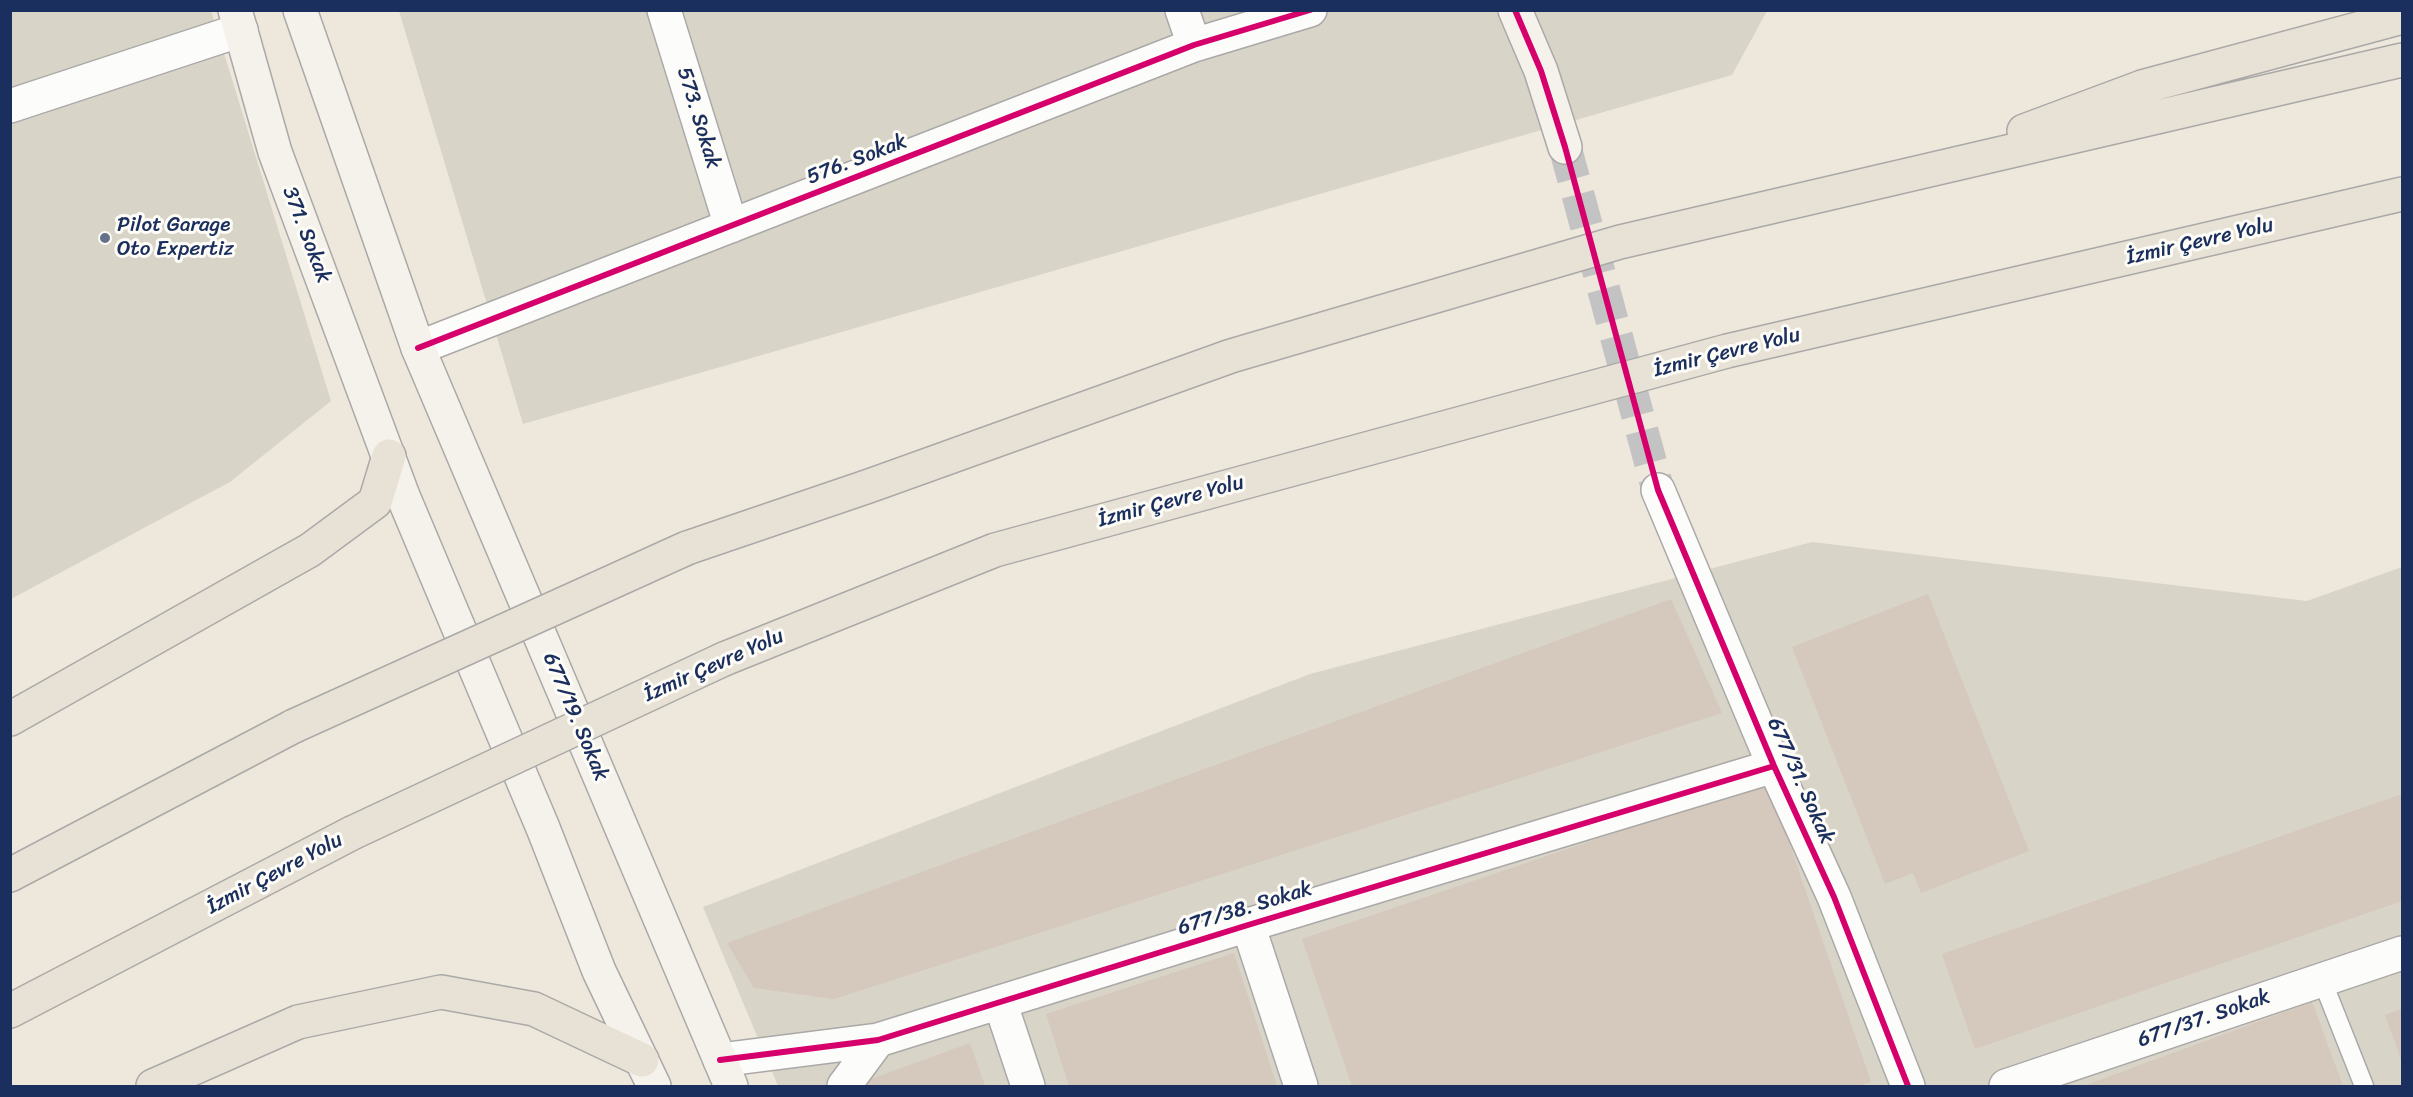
<!DOCTYPE html>
<html>
<head>
<meta charset="utf-8">
<style>
	body { margin:0 }
	#map { position:relative; width:2413px; height:1097px; overflow:hidden; background:#eee8dc; font-family:Sriracha,sans-serif }
	canvas { display:block }
	.frame { position:absolute; inset:0; border:12px solid #1b2f5e; pointer-events:none }
</style>
</head>
<body>
<div id="map">
<canvas width="2413" height="1097"></canvas>
<div class="frame"></div>
</div>
<script>
const context = document.querySelector('canvas').getContext('2d');
context.lineJoin = 'round';
function fill(path, color) { context.fillStyle = color; context.fill(path, 'evenodd'); }
const shape = rows => new Path2D(rows.map(r => 'M' + r).join(''));
function strokePath(path, color, width, dash) { context.strokeStyle = color; context.lineWidth = width; context.lineCap = dash ? 'butt' : 'round'; context.setLineDash(dash || []); context.stroke(path); }
function drawText(font, color, halo, rows, align = 'center') {
  context.font = font + ' Sriracha,sans-serif'; context.lineWidth = 6; context.setLineDash([]); context.textBaseline = 'middle'; context.strokeStyle = halo; context.fillStyle = color; for (const [text, x, y, turn = 0] of rows) {
    context.save(); context.translate(x, y); context.rotate((+turn || 0) * Math.PI / 180); context.textAlign = isNaN(turn) ? turn : align; if (halo) context.strokeText(text, 0, 0); context.fillText(text, 0, 0); context.restore();
  }
}
fill(shape([
	[11,11,211,11,331,401,230,482,11,599],
	[399,11,1767,11,1732,75,523,424],
	[1812,542,2307,601,2402,567,2402,1086,778,1086,703,907,1310,674]
]), '#d9d4c8');
fill(shape([
	[1928,594,2029,851,1921,893,1913,873,1885,884,1792,647],
	[1671,599,1722,713,834,999,754,988,727,943],
	[1768,781,1871,1082,1859,1086,1352,1086,1302,939],
	[2402,794,2402,901,1975,1049,1942,954],
	[1234,953,1277,1086,1069,1086,1046,1014],
	[2312,1002,2343,1086,2083,1086],
	[2402,1009,2402,1062,2385,1015],
	[970,1043,985,1086,867,1086,871,1079]
]), '#d5c8bc');
strokePath(shape([
	[1565,147,1658,490]
]), '#c4c3c3', 33, [33, 16]);
const lane = shape([
	[2322,980,2364,1086]
]);
const street = shape([
	[664,10,731,226],
	[1182,10,1194,45],
	[10,106,241,30],
	[418,348,1194,45,1310,10],
	[1658,490,1774,766,1834,897,1908,1086],
	[1248,925,1301,1086],
	[1000,1002,1028,1086],
	[720,1060,878,1040,1248,925,1774,766],
	[844,1086,878,1040],
	[2006,1086,2402,953]
]);
const secondary = shape([
	[235,10,275,152,403,496,543,828,599,971,654,1086],
	[300,10,418,348,731,1086],
	[1515,10,1541,71,1565,147]
]);
const highway = shape([
	[2024,131,2142,87,2402,17],
	[687,548,869,486,1231,356,1620,242,2402,60],
	[724,659,995,550,1727,351,2402,194],
	[10,719,310,550,375,502,389,456],
	[10,875,294,726],
	[10,1011,352,833],
	[153,1086,298,1022,441,992,534,1009,642,1060]
]);
strokePath(lane, '#aaa9a8', 21);
strokePath(street, '#aaa9a8', 36);
strokePath(secondary, '#aaa9a8', 36);
strokePath(highway, '#aaa9a8', 36);
strokePath(lane, '#fcfcfa', 18);
strokePath(street, '#fcfcfa', 33);
strokePath(secondary, '#f5f1eb', 33);
strokePath(highway, '#e8e2d6', 33);
const highwayBridge = shape([
	[294,726,687,548],
	[352,833,724,659]
]);
strokePath(highwayBridge, '#aaa9a8', 36, []);
strokePath(highwayBridge, '#e8e2d6', 33);
strokePath(shape([
	[1515,10,1541,71,1565,147,1658,490,1774,766,1834,897,1908,1086],
	[418,348,1194,45,1310,10],
	[720,1060,878,1040,1248,925,1774,766]
]), '#d6006c', 6);
for (const [x, y, r, color] of [
	[105,238,6,"#65708a"]
]) { const dot = new Path2D(); dot.arc(x, y, r, 0, 2 * Math.PI); context.fillStyle = color; context.fill(dot); strokePath(dot, '#fdfcf7', 2); }
drawText('21px', '#1b2f5e', '#fdfcf7', [
	["573. Sokak",698,118,73],
	["576. Sokak",857,160,-21],
	["371. Sokak",306,235,69],
	["İzmir Çevre Yolu",2200,242,-13],
	["İzmir Çevre Yolu",1727,353,-14],
	["İzmir Çevre Yolu",1171,502,-15],
	["İzmir Çevre Yolu",714,666,-24],
	["677/19. Sokak",575,717,67],
	["677/31. Sokak",1800,781,66],
	["İzmir Çevre Yolu",275,874,-28],
	["677/38. Sokak",1245,909,-17],
	["677/37. Sokak",2204,1019,-19]
]);
drawText('21px', '#1b2f5e', '#fdfcf7', [
	["Pilot Garage",117,226],
	["Oto Expertiz",117,250]
], 'left');
</script>
</body>
</html>
